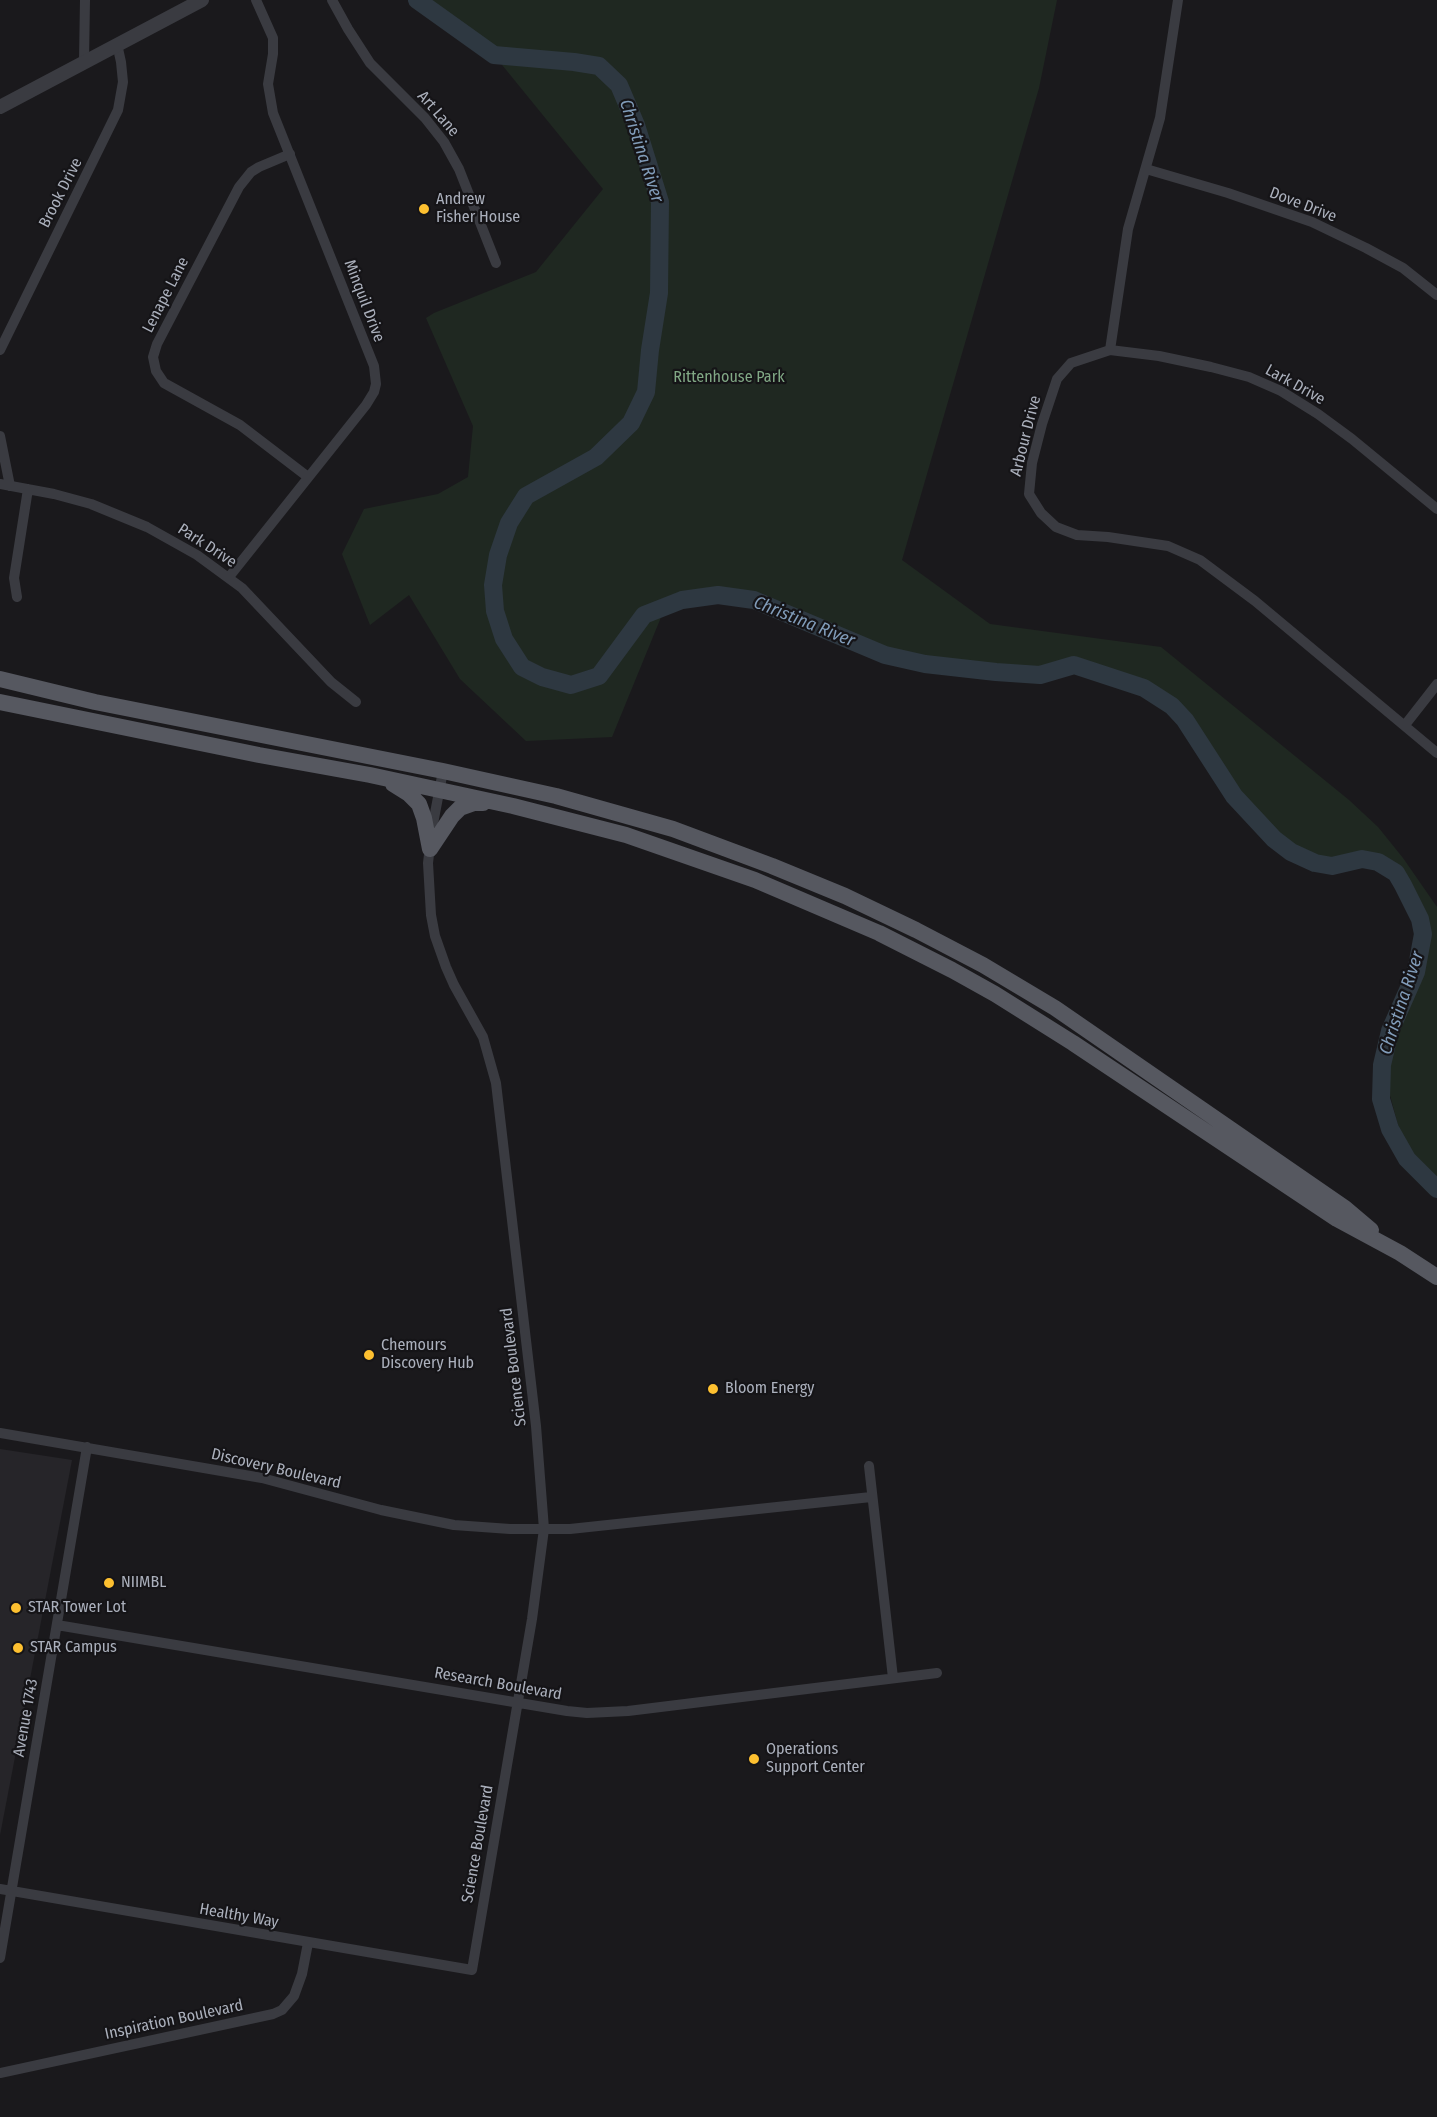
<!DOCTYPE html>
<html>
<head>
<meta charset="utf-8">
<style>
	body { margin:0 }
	canvas { display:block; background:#1a191c }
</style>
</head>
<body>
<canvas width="1437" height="2117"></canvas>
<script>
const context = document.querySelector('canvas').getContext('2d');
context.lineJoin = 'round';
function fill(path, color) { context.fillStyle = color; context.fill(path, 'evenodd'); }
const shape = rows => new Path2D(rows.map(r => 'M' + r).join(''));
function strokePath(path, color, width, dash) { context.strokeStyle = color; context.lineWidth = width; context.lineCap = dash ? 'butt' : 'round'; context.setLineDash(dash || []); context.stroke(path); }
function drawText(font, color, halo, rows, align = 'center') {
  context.font = font + ' "Fira Sans Condensed",sans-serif'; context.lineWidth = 4.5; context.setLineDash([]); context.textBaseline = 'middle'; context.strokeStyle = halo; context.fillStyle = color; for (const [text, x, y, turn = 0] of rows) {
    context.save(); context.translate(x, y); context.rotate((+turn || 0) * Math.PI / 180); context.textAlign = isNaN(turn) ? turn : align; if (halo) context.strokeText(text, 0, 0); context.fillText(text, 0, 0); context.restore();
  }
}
fill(shape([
	[0,1449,72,1460,0,1835]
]), '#262529');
fill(shape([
	[417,0,1057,0,1039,88,902,560,990,624,1161,647,1349,800,1378,827,1403,858,1437,907,1437,1184,1407,1159,1382,1065,1390,1031,1416,972,1423,934,1420,919,1396,873,1378,862,1370,859,1362,859,1332,866,1315,863,1291,852,1274,839,1234,796,1185,720,1172,706,1144,688,1074,665,1040,675,996,672,924,664,885,655,754,600,718,595,682,600,666,605,612,737,526,741,460,679,409,595,370,625,342,554,364,509,438,494,468,477,473,426,426,318,434,313,536,272,603,189,494,55]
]), '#1f2821');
strokePath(shape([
	[417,0,494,55,574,62,599,66,619,85,636,125,660,202,659,293,650,350,646,392,631,423,596,457,526,496,509,523,498,555,493,585,495,611,504,639,522,667,542,677,571,685,599,676,644,615,682,600,718,595,754,600,885,655,925,664,996,672,1040,675,1074,665,1144,688,1172,706,1185,720,1234,796,1274,839,1291,852,1315,863,1332,866,1362,859,1378,862,1396,873,1403,885,1420,919,1423,934,1416,972,1390,1031,1382,1065,1381,1099,1390,1129,1407,1159,1437,1189]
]), '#2e3841', 18);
strokePath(shape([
	[332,0,348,29,370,63,425,118,444,142,459,169,496,263],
	[84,61,85,0],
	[290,154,259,167,251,172,239,187,157,344,153,357,156,371,164,383,240,425,308,477],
	[1146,169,1228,193,1312,222,1366,248,1403,268,1437,295],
	[0,350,118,110,123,82,121,62,117,44],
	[1110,350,1128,229,1160,118,1178,0],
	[0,436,10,486],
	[0,484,54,494,91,504,147,527,197,555,242,588,331,682,356,702],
	[1437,509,1352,439,1318,414,1281,391,1249,377,1211,367,1159,356,1110,350,1071,363,1057,379,1042,424,1032,463,1029,494,1041,513,1056,527,1077,535,1108,537,1168,546,1200,560,1255,601,1437,753],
	[229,577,366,405,374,392,376,384,374,366,273,113,268,84,273,54,273,38,256,0],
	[17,597,14,578,28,489],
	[1405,725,1437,684],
	[0,1433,262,1478,381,1510,454,1525,510,1529,570,1529,871,1497],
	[869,1466,893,1678],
	[57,1625,567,1711,587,1713,628,1711,937,1673],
	[0,1889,472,1970,532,1619,544,1529,536,1426,496,1083,483,1037,454,985,446,967,435,936,431,915,428,863,432,829,443,771],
	[0,1958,87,1447],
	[0,2073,273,2014,282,2010,294,1996,302,1974,308,1943]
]), '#3a3b41', 10);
strokePath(shape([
	[0,107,202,0]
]), '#3a3b41', 14);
strokePath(shape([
	[0,679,95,702,443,771,556,796,673,829,772,866,845,896,916,930,983,965,1055,1008,1345,1208,1371,1230],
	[0,702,259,755,370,775,513,806,626,835,755,880,879,933,952,970,995,994,1073,1043,1337,1219,1400,1253,1437,1277],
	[393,784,409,794,419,804,424,818,430,849],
	[430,849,452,816,460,808,474,803,483,803]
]), '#565860', 16);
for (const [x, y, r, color] of [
	[424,209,6,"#fdc030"],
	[369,1355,6,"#fdc030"],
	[713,1389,6,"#fdc030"],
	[109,1583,6,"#fdc030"],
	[16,1608,6,"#fdc030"],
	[18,1648,6,"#fdc030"],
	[754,1759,6,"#fdc030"]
]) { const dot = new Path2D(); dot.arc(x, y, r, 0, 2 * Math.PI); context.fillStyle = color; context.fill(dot); strokePath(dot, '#151417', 2); }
drawText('16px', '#abb0bc', '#151417', [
	["Art Lane",438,114,49],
	["Brook Drive",61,193,-63],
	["Dove Drive",1303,205,21],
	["Lenape Lane",166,295,-63],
	["Minquil Drive",364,301,69],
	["Lark Drive",1295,385,29],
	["Arbour Drive",1026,436,-76],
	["Park Drive",207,546,33],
	["Science Boulevard",514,1367,-97],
	["Discovery Boulevard",276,1469,13],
	["Research Boulevard",498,1684,10],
	["Avenue 1743",26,1718,-80],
	["Science Boulevard",478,1844,-80],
	["Healthy Way",239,1916,10],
	["Inspiration Boulevard",174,2020,-12]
]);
drawText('16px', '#abb0bc', '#151417', [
	["Andrew",436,200],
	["Fisher House",436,218],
	["Chemours",381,1346],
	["Discovery Hub",381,1364],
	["Bloom Energy",725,1389],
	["NIIMBL",121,1583],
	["STAR Tower Lot",28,1608],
	["STAR Campus",30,1648],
	["Operations",766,1750],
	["Support Center",766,1768]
], 'left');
drawText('16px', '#81a885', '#151417', [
	["Rittenhouse Park",729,378]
]);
drawText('italic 18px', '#819cb9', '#151417', [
	["Christina River",641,151,72],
	["Christina River",804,622,22],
	["Christina River",1402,1003,-72]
]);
</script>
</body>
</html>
